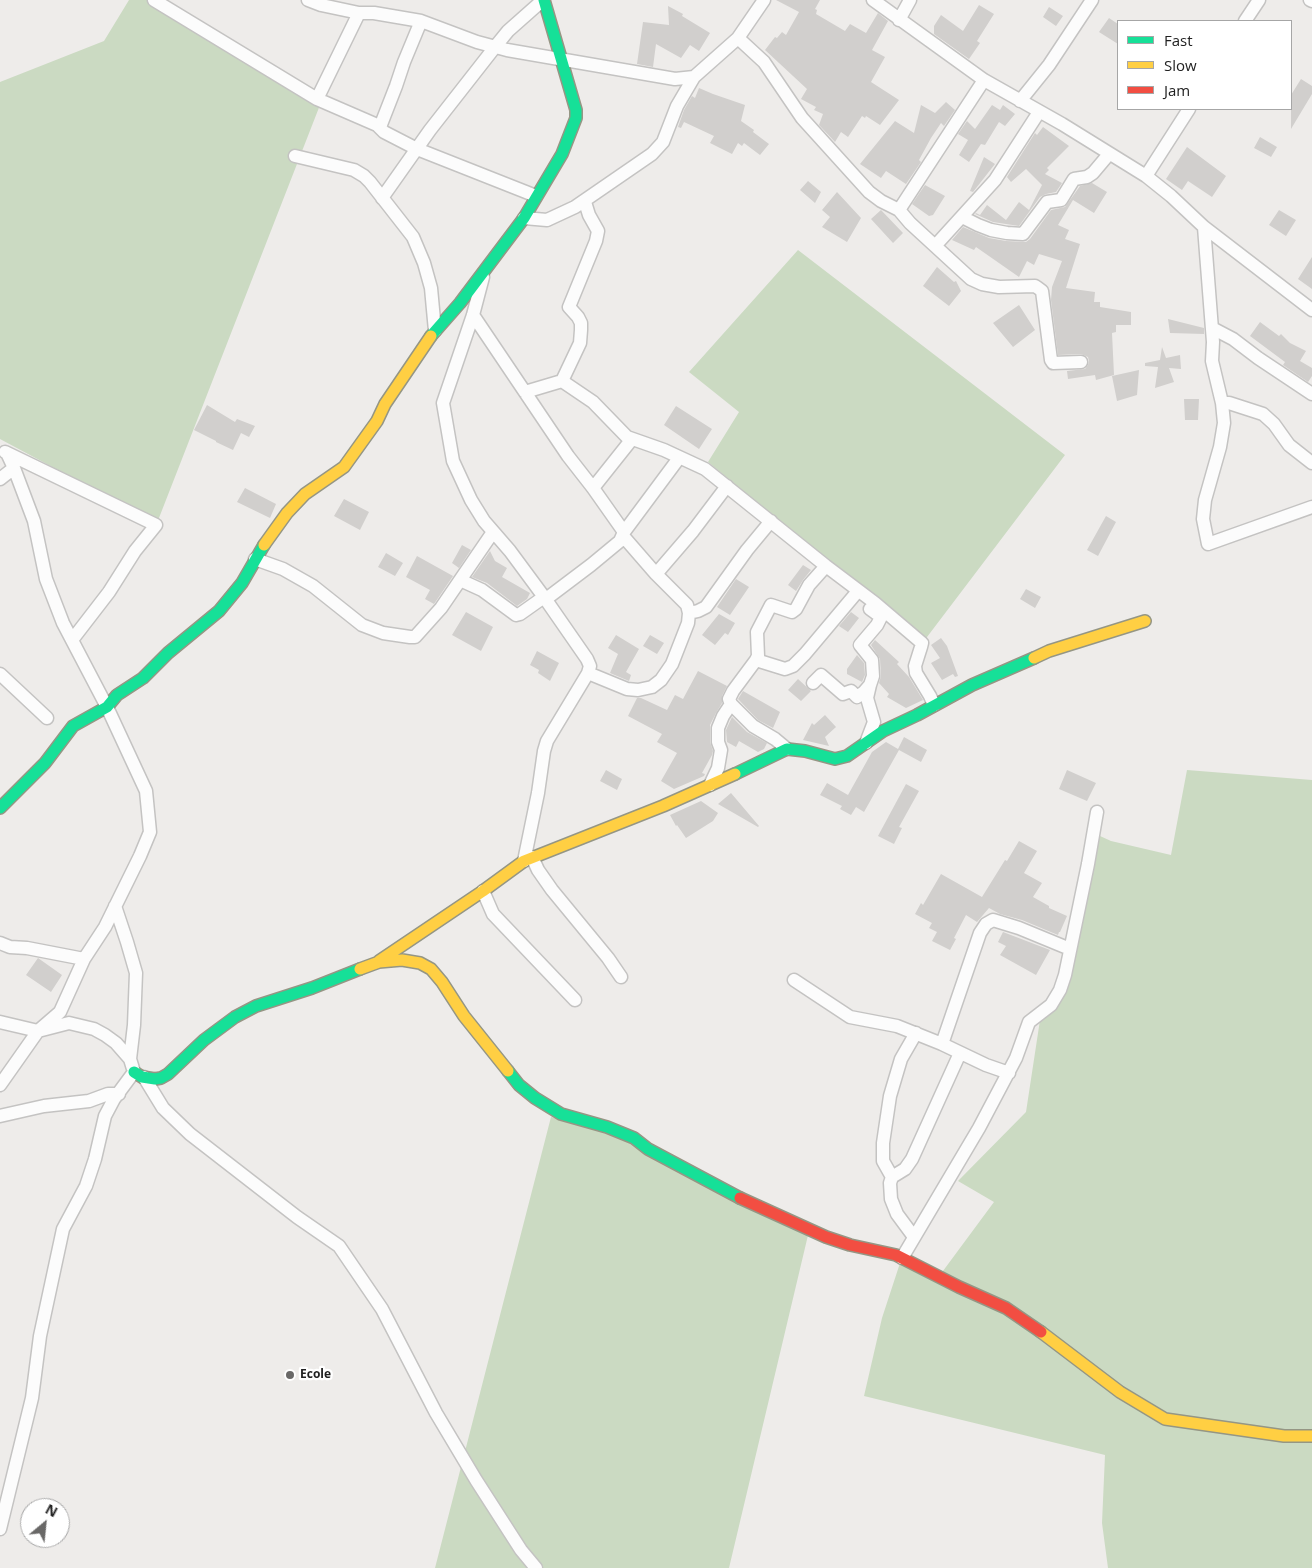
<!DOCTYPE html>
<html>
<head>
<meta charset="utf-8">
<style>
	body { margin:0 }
	#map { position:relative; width:1312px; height:1568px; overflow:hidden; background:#eeecea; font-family:"Open Sans",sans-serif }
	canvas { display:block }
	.legend { position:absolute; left:1117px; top:20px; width:175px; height:90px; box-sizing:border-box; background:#fff; border:1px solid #a6a6a6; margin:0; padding:6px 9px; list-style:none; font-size:15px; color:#212121 }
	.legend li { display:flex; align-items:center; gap:10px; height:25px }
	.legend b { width:25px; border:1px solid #a6a6a6 }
	.north { position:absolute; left:20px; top:1498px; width:50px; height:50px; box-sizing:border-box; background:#fff; border:1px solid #a6a6a6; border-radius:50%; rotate:28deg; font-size:14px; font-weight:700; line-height:20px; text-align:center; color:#212121 }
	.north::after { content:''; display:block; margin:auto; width:18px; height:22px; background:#696867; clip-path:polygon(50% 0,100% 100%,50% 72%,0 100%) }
</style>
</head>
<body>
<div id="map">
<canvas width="1312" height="1568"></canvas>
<ul class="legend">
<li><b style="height:6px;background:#16e098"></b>Fast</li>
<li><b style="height:6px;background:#ffcf43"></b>Slow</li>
<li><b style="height:6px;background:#f24e42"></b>Jam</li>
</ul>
<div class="north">N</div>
</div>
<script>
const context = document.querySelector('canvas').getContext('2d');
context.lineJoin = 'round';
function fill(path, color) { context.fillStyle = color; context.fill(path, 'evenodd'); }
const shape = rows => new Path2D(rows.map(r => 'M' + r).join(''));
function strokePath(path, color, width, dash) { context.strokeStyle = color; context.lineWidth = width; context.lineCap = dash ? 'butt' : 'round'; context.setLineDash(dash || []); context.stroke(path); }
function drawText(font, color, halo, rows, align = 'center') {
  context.font = font + ' "Open Sans",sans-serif'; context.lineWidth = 4.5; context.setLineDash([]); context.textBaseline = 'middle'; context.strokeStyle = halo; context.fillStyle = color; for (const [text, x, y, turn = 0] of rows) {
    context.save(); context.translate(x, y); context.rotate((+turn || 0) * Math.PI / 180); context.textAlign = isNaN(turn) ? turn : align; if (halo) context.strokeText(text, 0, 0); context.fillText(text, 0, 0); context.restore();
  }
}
fill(shape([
	[129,0,148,0,320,105,157,523,0,439,0,82,104,41],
	[798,250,1065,455,924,641,708,462,739,412,689,372],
	[1187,770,1312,780,1312,1568,1108,1568,1102,1523,1105,1455,864,1396,882,1318,901,1260,940,1275,994,1202,958,1181,1026,1112,1040,1020,1058,986,1090,839,1100,836,1111,841,1171,855],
	[551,1117,605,1128,809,1231,729,1568,435,1568]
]), '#cbdac2');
fill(shape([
	[776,0,820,0,815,9,817,10,816,14,845,31,850,24,866,33,878,13,888,21,872,50,885,57,871,82,899,100,880,125,866,116,865,118,862,116,848,137,841,132,835,142,819,125,823,114,814,110,816,107,801,99,807,89,765,50,775,37,777,38,782,32,786,35,799,12],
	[979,5,994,14,977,41,980,43,969,59,934,34,934,26,941,15,963,31],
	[668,6,683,14,682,16,710,33,699,51,690,45,681,58,656,44,653,67,637,64,643,22,669,25],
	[1049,7,1063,16,1056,26,1043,17],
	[1109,18,1118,24,1118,44,1099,32],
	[1301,79,1312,86,1312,94,1291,129,1291,95],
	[699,88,713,94,745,105,741,121,754,130,753,132,769,144,760,155,744,143,742,146,738,143,732,154,710,143,714,136,684,122,681,128,678,127,684,110,692,96,695,98],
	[946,102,955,110,944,126,941,123,931,138,919,160,921,162,906,184,886,171,881,178,860,164,895,121,914,133,921,105,935,113],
	[992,105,1000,110,1003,105,1015,114,1005,126,999,122,985,145,981,144,969,162,959,155,968,140,958,134,967,121,975,129],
	[1043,127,1069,146,1047,168,1049,170,1045,174,1062,183,1056,192,1046,194,1040,197,1019,226,993,222,975,214,976,213,980,215,987,205,1006,220,1019,202,1029,210,1042,185,1026,169,1011,182,1007,177,1035,133,1037,135],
	[1260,137,1277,147,1271,157,1254,148],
	[1187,147,1226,176,1212,197,1188,181,1182,190,1166,179],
	[984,157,995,164,973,192,970,191],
	[808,181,821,192,815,203,800,190],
	[1092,183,1107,192,1094,213,1073,200,1058,225,1069,230,1065,239,1080,244,1066,288,1095,292,1094,302,1100,302,1100,307,1131,312,1131,325,1116,325,1116,332,1112,333,1114,375,1096,380,1095,375,1068,379,1067,371,1085,369,1088,365,1089,361,1088,357,1081,354,1058,355,1051,300,1052,287,1062,261,1039,254,1034,265,1027,261,1019,277,976,247,974,250,952,240,963,227,989,238,1006,241,1026,242,1030,239,1051,210,1065,207,1080,186],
	[925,185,945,196,933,215,929,216,912,204],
	[837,192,861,218,847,242,822,227,830,217,822,210],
	[881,210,903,233,893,243,871,219],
	[1279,210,1296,220,1286,236,1269,225],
	[1312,257,1312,289,1298,279],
	[937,267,954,282,956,281,961,291,949,306,923,286],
	[1019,305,1035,330,1013,347,993,323],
	[1168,319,1204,328,1204,334,1170,333],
	[1260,322,1279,336,1281,334,1290,343,1306,351,1300,361,1312,368,1312,376,1308,382,1283,365,1285,362,1250,336],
	[1162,347,1166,358,1180,355,1181,369,1169,368,1174,382,1155,388,1158,367,1145,366,1145,363,1160,360],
	[1139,370,1137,395,1117,401,1112,376],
	[1184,399,1199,399,1198,420,1185,420],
	[207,405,235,422,237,419,255,426,249,437,241,433,233,450,216,442,216,441,194,430],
	[676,406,712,429,699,449,664,425],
	[245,488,276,504,270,518,237,502],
	[344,499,369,512,360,530,334,516],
	[1106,516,1116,522,1098,556,1087,550],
	[462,545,471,550,459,568,452,563],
	[490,551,495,561,507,568,502,577,530,593,527,599,517,606,487,583,472,577],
	[386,553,403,563,395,576,378,567],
	[417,556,453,576,434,604,425,599,430,590,406,577],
	[803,565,811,570,803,580,796,591,788,585],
	[736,579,749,587,730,615,717,607],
	[1026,589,1041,597,1035,608,1020,599],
	[466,612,493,627,481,651,452,635],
	[851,612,859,618,848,632,839,626],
	[719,614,735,623,728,635,725,633,715,645,702,635],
	[616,635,639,649,626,672,631,675,629,681,610,673,618,654,608,648],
	[650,635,664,643,657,654,643,646],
	[941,638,947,646,958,676,955,677,953,674,942,680,931,663,940,658,931,645],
	[875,640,899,662,897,664,909,677,923,700,906,708,887,697,889,694,879,683,881,676,880,659,871,645],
	[537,651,559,663,550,681,538,673,539,670,530,665],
	[857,655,864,663,865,675,862,682,847,674,847,669],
	[698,671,727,686,722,696,722,703,716,713,710,725,710,742,713,751,712,755,702,773,705,774,704,776,674,789,661,781,677,753,657,742,662,734,628,716,637,698,641,698,667,710,675,695,683,699],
	[798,679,811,691,801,701,788,690],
	[743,691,780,712,773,728,758,720,738,699],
	[825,715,836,727,825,737,829,746,803,740,812,723,814,725],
	[732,717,747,732,767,743,764,749,758,752,739,741,736,747,727,742,726,730],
	[904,737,927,750,921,762,899,750,864,812,856,807,851,815,840,809,842,806,820,795,827,783,848,795,872,752,886,742,898,749],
	[606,770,622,779,617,790,600,781],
	[1067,770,1096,783,1087,801,1059,789],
	[906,784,919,791,899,827,902,828,894,844,878,836],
	[731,793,759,826,758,827,718,804],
	[701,801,718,813,713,821,686,838,677,825,676,826,670,815],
	[1019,841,1037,851,1024,873,1042,883,1033,897,1049,906,1049,908,1067,916,1060,932,1059,932,1058,935,1022,920,1000,914,989,908,977,922,966,915,954,938,956,939,950,950,932,941,937,932,929,928,932,923,915,914,921,903,923,905,941,874,982,897,1005,860,1007,861],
	[1003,932,1050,950,1036,975,1000,955,1006,946,998,942],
	[38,958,62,975,51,992,26,975]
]), '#d1cfcd');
const street = shape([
	[154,0,317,99,377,125,384,132,417,149,536,196],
	[308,0,321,5,359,13,374,13,421,21,477,42,507,50,675,79,694,77,738,38,764,0],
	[873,0,984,80,1062,124,1146,176,1171,196,1204,227,1312,310],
	[1310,0,1312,1],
	[899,20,910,0],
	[1245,21,1259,0],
	[738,38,764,62,802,118,869,192,881,201,899,210,910,223,971,279,982,284,999,287,1035,286,1038,288,1042,291,1051,360,1053,363,1081,362],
	[317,99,359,13],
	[1020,101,1049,65,1092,0],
	[380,127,396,86,404,62,421,21],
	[295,156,354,170,364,176,370,182,413,237,424,263,431,288,435,331],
	[1146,176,1189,109],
	[382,198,430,130,495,47,508,31,543,0],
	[899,210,984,80],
	[962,217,978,225,991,230,1007,233,1023,234,1047,202,1061,200,1074,179,1087,177,1093,173,1109,154],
	[524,218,547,220,575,207,652,154,663,142,677,106,694,77],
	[1204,227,1213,342,1212,361,1222,403,1224,423,1220,447,1205,500,1203,519,1208,544,1312,507],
	[935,246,995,180,1039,112],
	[483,277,473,315,443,403,453,461,471,500,484,521,510,551,544,597,587,659,590,666,588,673,547,741,544,751,538,793,524,861],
	[473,315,568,456,593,488,624,532,620,541,591,565,546,599],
	[1212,328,1233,339,1258,358,1312,394],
	[562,381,580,343,581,330,581,323,578,317,569,307,596,241,598,231,589,215,585,202],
	[525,392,562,381,593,402,627,437,664,450,705,469,826,566,875,603,922,643,921,647,915,666,916,673,930,696,934,705],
	[1222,403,1229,403,1263,414,1274,424,1289,445,1312,463],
	[5,452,156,525,135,551,109,592,72,640],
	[0,479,14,468],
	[593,488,632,439],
	[624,532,679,458],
	[255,559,283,569,313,586,362,625,383,633,410,637,415,637,441,608,493,532],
	[656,574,693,531,727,486],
	[460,580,482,590,516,615,520,614,544,597],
	[689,613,698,611,706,607,747,550,771,521],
	[756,660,785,669,793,666,805,654,858,591],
	[588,673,627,689,638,690,652,687,661,680,672,664,688,623,689,613,687,605,656,574,623,536],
	[0,674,47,718],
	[813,683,821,675,843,694,851,691,857,697,864,692,870,685,873,676,872,660,860,645,877,625,881,617,870,609],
	[866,743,874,722,867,698,870,685],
	[787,749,775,739,753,726,731,704,729,699,733,691,756,660,758,656,757,632,771,605,792,612,796,609,809,585,826,566],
	[710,785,718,768,721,750,718,742,718,728,723,716,731,704],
	[532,857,538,870,552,890,608,958,621,977],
	[483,891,493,914,575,1000],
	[0,943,10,947,27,948,84,959],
	[794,980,850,1017,897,1026,942,1044,986,1065,1009,1073],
	[0,1022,38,1031,69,1023,94,1029,105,1035,116,1043,130,1059],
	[942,1044,980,933,986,924,993,920,1019,928,1070,949],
	[144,1077,163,1108,190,1134,297,1217,339,1246,382,1309,436,1413,476,1480,521,1550,536,1568],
	[0,1085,38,1031,60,1012,84,959,105,927,140,856,150,832,146,791,107,707,63,623,46,579,34,521,14,468,7,453],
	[0,1116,44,1106,89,1101,108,1094,119,1094],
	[892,1177,883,1161,883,1143,890,1096,901,1059,916,1033],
	[914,1237,897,1214,891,1199,890,1183,892,1177,905,1169,912,1159,960,1053],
	[902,1258,979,1128,1016,1058,1029,1022,1051,1005,1060,990,1065,975,1088,864,1097,812],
	[0,1529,32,1398,40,1336,63,1229,86,1186,95,1159,105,1116,114,1099,134,1072,130,1059,134,1025,136,973,127,942,115,906]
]);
const fast = shape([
	[431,336,460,303,524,218,562,154,576,118,576,110,544,0],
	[735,774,787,749,805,751,835,759,847,756,883,731,917,715,972,685,1034,658],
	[0,808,45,763,73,726,107,707,117,695,143,678,168,653,219,611,242,583,264,545],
	[508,1071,519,1085,535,1098,561,1114,607,1127,634,1138,648,1149,740,1198],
	[134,1072,142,1077,155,1079,161,1078,168,1074,204,1040,235,1017,256,1006,312,988,360,969]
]);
const slow = shape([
	[264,545,287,513,305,494,344,467,377,421,385,404,431,336],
	[1034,658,1049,651,1145,621],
	[379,961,483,891,524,861,663,806,735,774],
	[360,969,379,962,402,960,420,963,431,969,442,982,464,1016,508,1071],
	[1041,1332,1120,1392,1165,1419,1284,1436,1312,1436]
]);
const jam = shape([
	[740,1198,826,1237,850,1245,896,1255,959,1287,1006,1308,1041,1332]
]);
strokePath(street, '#c4c3c2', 15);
strokePath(fast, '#959684', 14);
strokePath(slow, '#959684', 14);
strokePath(jam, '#959684', 14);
strokePath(street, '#fcfcfc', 12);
strokePath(fast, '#16e098', 11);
strokePath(slow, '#ffcf43', 11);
strokePath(jam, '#f24e42', 11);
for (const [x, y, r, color] of [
	[290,1375,5,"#696867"]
]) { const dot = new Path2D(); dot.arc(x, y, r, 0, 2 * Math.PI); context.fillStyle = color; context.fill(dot); strokePath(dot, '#fff', 2); }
drawText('bold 12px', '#212121', '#fff', [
	["Ecole",300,1375]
], 'left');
</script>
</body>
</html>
